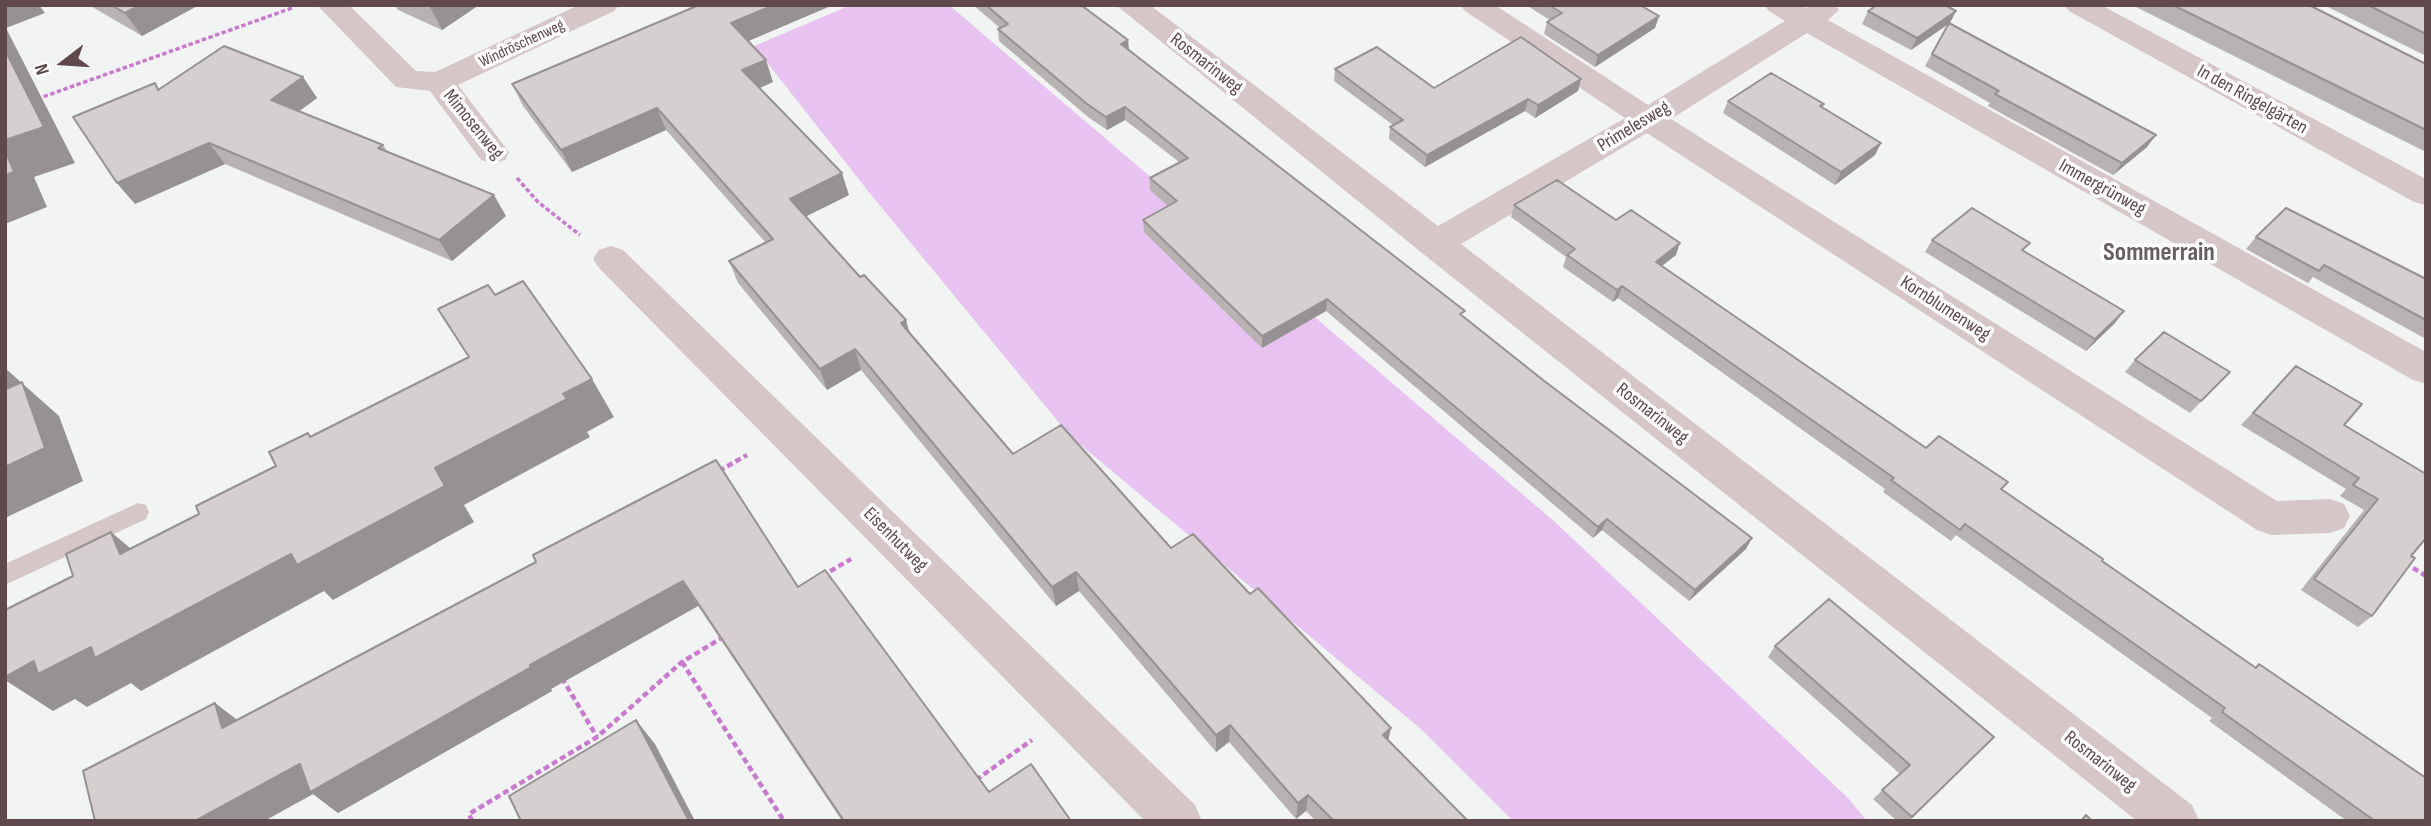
<!DOCTYPE html>
<html>
<head>
<meta charset="utf-8">
<style>
	body { margin:0 }
	#map { position:relative; width:2431px; height:826px; overflow:hidden; background:#f2f4f3; font-family:"Sofia Sans Condensed",sans-serif }
	canvas { display:block }
	.frame { position:absolute; inset:0; border:7px solid #60494c; pointer-events:none }
	.north { position:absolute; left:28px; top:28px; width:70px; height:70px; -webkit-text-stroke:5px #fff; paint-order:stroke; rotate:253deg; font-size:19px; font-weight:700; line-height:28px; text-align:center; color:#60494c }
	.north::after { content:''; display:block; margin:auto; width:24px; height:32px; background:#60494c; clip-path:polygon(50% 0,100% 100%,50% 72%,0 100%) }
</style>
</head>
<body>
<div id="map">
<canvas width="2431" height="826"></canvas>
<div class="frame"></div>
<div class="north">N</div>
</div>
<script>
const context = document.querySelector('canvas').getContext('2d');
context.lineJoin = 'round';
function fill(path, color) { context.fillStyle = color; context.fill(path, 'evenodd'); }
const shape = rows => new Path2D(rows.map(r => 'M' + r).join(''));
function strokePath(path, color, width, dash) { context.strokeStyle = color; context.lineWidth = width; context.lineCap = dash ? 'butt' : 'round'; context.setLineDash(dash || []); context.stroke(path); }
function drawText(font, color, halo, rows, align = 'center') {
  context.font = font + ' "Sofia Sans Condensed",sans-serif'; context.lineWidth = 7; context.setLineDash([]); context.textBaseline = 'middle'; context.strokeStyle = halo; context.fillStyle = color; for (const [text, x, y, turn = 0] of rows) {
    context.save(); context.translate(x, y); context.rotate((+turn || 0) * Math.PI / 180); context.textAlign = isNaN(turn) ? turn : align; if (halo) context.strokeText(text, 0, 0); context.fillText(text, 0, 0); context.restore();
  }
}
fill(shape([
	[851,5,949,5,1555,522,1848,798,1867,821,1513,821,1422,730,1070,436,872,196,754,46]
]), '#e8c2f0');
strokePath(shape([
	[37,99,292,8],
	[517,178,538,202,580,235]
]), '#c979cf', 3.5, [4.5, 2.5]);
strokePath(shape([
	[719,471,747,455],
	[2405,563,2426,576],
	[822,576,851,559],
	[682,662,784,821],
	[562,678,597,737],
	[976,780,1032,740],
	[472,821,469,814,597,737,682,662,725,636]
]), '#c979cf', 4.5, [6, 3.5]);
fill(shape([
	[138,503,146,505,149,512,146,519,5,585,5,564,138,503]
]), '#d6c6c8');
fill(shape([
	[317,5,349,5,416,71,435,72,579,5,619,5,614,11,458,85,509,152,505,160,493,163,481,160,430,91,396,87,317,5],
	[1116,5,1150,5,1438,226,1625,118,1465,11,1460,5,1495,5,1648,105,1785,21,1769,11,1764,5,1801,5,1806,8,1811,5,1835,5,1839,10,1828,20,2426,352,2426,384,2413,380,1807,33,1671,119,2277,501,2330,499,2344,504,2350,516,2344,528,2330,533,2271,535,2257,530,1647,133,1461,244,2192,805,2199,821,2137,821,1422,253,1116,5],
	[2064,5,2101,5,2426,179,2426,205,2414,202,2069,11,2064,5],
	[611,246,623,250,1195,805,1202,821,1145,821,599,268,593,259,599,250,611,246]
]), '#d6c6c8');
fill(shape([
	[89,5,199,5,142,36],
	[395,5,479,5,442,30,398,10],
	[688,5,833,5,748,41,773,82,760,88,849,195,806,216,910,334,1013,454,1250,594,1391,728,1388,740,1468,821,1316,821,1306,811,1296,819,1229,742,1216,752,1079,591,1056,606,861,370,827,390,738,283,729,261,766,243,666,130,572,172,523,106,512,84,691,9],
	[973,5,1081,5,1128,40,1129,50,1464,317,1746,549,1689,601,1602,530,1593,538,1326,311,1262,348,1144,232,1143,220,1168,206,1150,190,1150,178,1179,162,1125,120,1107,130,1088,117,999,41,998,29,1000,28],
	[1526,5,1640,5,1659,16,1655,28,1595,67,1544,34,1547,22,1550,20],
	[2132,5,2309,5,2426,64,2426,152],
	[2324,5,2426,5,2426,56],
	[1868,11,1949,23,2147,147,2113,175,1988,106,1990,103,1925,66,1948,24,1911,50,1862,24],
	[1335,69,1434,88,1581,79,1578,91,1535,118,1525,111,1425,167,1389,139,1390,127,1393,125,1334,81],
	[303,77,317,98,299,111,383,145,387,151,506,216,452,261,225,164,135,204,117,183,159,89],
	[1728,101,1824,104,1822,108,1875,155,1835,185,1723,113],
	[1514,205,1616,220,1676,255,1662,266,1926,448,2002,489,2102,561,2255,667,2259,664,2426,821,2347,821,2209,721,2212,718,1956,535,1951,541,1883,492,1885,489,1618,298,1613,302,1563,267,1566,257,1511,217],
	[2256,237,2426,279,2426,339,2313,277,2308,283,2246,249],
	[1932,240,2025,252,2115,323,2086,351,1925,252],
	[2135,360,2230,372,2190,413,2125,372],
	[2285,378,2344,425,2411,556,2372,616,2358,627,2301,590,2364,510,2340,496,2346,489,2241,425],
	[536,562,798,587,989,792,1071,821,842,821,698,606,551,689,552,691,338,813,313,794,264,821,95,821,215,703,237,720],
	[1775,646,1994,737,1909,821,1897,821,1873,799,1900,774,1768,657]
]), '#b8b2b3');
fill(shape([
	[5,5,39,5,45,13,6,28,75,163,34,177,47,207,5,224],
	[140,5,199,5,142,36,125,13],
	[429,5,479,5,442,30],
	[774,5,833,5,739,45,731,23],
	[1956,11,1950,23,1911,50,1917,38],
	[1659,16,1655,28,1595,67,1598,55],
	[1128,40,1129,53,1121,44],
	[766,60,773,82,750,92,742,70],
	[303,77,317,98,286,121,271,100],
	[1581,79,1578,91,1535,118,1538,105],
	[1528,99,1525,111,1425,167,1427,155],
	[1125,107,1125,120,1107,130,1106,117],
	[657,108,666,130,572,172,561,150],
	[2156,135,2147,147,2113,175,2122,163],
	[209,143,225,164,135,204,117,183],
	[1881,143,1875,155,1835,185,1841,172],
	[842,173,849,195,797,221,790,199],
	[494,195,506,216,452,261,439,240],
	[1680,243,1676,255,1651,274,1656,262],
	[1622,286,1618,298,1613,302,1617,290],
	[1327,299,1326,311,1262,348,1262,336],
	[2124,311,2115,323,2086,351,2095,339],
	[906,320,912,342,901,323],
	[855,349,861,370,827,390,820,369],
	[5,368,59,416,83,481,5,518],
	[592,379,614,417,587,432,590,437,464,505,474,522,333,600,324,591,141,691,131,683,87,707,75,699,53,711,5,680,5,677,34,661,435,468,563,394],
	[1607,519,1602,530,1593,538,1598,527],
	[111,532,154,568,120,554],
	[1752,538,1746,549,1689,601,1695,590],
	[1076,572,1079,591,1056,606,1052,587],
	[683,581,698,606,551,689,552,691,338,813,313,794,264,821,195,821,300,764,530,665],
	[215,703,245,726,222,728],
	[636,720,655,744,695,821,689,821],
	[1230,725,1229,742,1216,752,1216,735],
	[1391,728,1387,745,1383,735],
	[1308,795,1306,811,1296,819,1298,803]
]), '#969192');
const building = shape([
	[111,5,140,5,125,13,111,5],
	[699,5,774,5,731,23,766,60,742,70,842,173,790,199,860,277,864,275,906,320,901,323,1013,454,1061,425,1171,548,1193,534,1250,594,1258,588,1391,728,1383,735,1468,821,1334,821,1308,795,1298,803,1230,725,1216,735,1076,572,1052,587,855,349,820,369,729,261,773,239,657,108,561,150,512,84,699,5],
	[986,5,1081,5,1128,40,1121,44,1465,311,1460,314,1543,380,1752,538,1695,590,1607,519,1598,527,1327,299,1262,336,1143,220,1177,201,1150,178,1188,158,1125,107,1106,117,1087,104,998,29,1008,24,986,5],
	[1549,5,1640,5,1659,16,1598,55,1547,22,1562,13,1549,5],
	[1877,5,1945,5,1956,11,1917,38,1868,11,1877,5],
	[2173,5,2309,5,2426,64,2426,130,2173,5],
	[2368,5,2426,5,2426,34,2368,5],
	[1949,23,2156,135,2122,163,1995,94,1999,91,1932,54,1949,23],
	[1521,37,1581,79,1538,105,1528,99,1427,155,1390,127,1403,120,1335,69,1377,47,1434,88,1521,37],
	[224,46,303,77,271,100,383,145,378,148,494,195,439,240,209,143,117,183,73,117,155,83,158,90,224,46],
	[5,50,44,127,5,140,5,50],
	[1771,73,1824,104,1820,106,1881,143,1841,172,1728,101,1771,73],
	[5,150,14,172,5,175,5,150],
	[1557,180,1616,220,1631,210,1680,243,1656,262,1926,448,1939,436,2008,482,2001,489,2103,559,2102,561,2256,668,2259,664,2426,778,2426,821,2375,821,2222,712,2225,708,1965,524,1960,530,1891,480,1894,478,1622,286,1617,290,1567,255,1575,249,1514,205,1557,180],
	[1972,208,2030,243,2022,250,2124,311,2095,339,1932,240,1972,208],
	[2286,208,2426,279,2426,320,2324,265,2319,271,2256,237,2286,208],
	[523,281,592,379,563,394,567,399,435,468,445,486,297,565,291,554,95,658,91,647,38,674,34,661,5,677,5,610,73,576,66,554,111,532,120,554,199,514,196,506,276,466,269,452,308,433,310,437,469,357,438,309,488,285,495,295,523,281],
	[2164,332,2230,372,2201,401,2135,360,2164,332],
	[2296,366,2362,404,2344,425,2426,474,2426,538,2411,556,2415,558,2372,616,2314,579,2378,499,2353,485,2359,478,2253,413,2296,366],
	[22,382,45,448,5,467,5,387,6,389,22,382],
	[716,460,798,587,825,570,989,792,1031,764,1071,821,844,821,683,581,530,665,531,667,310,792,300,764,195,821,95,821,83,771,215,703,222,728,536,562,533,555,716,460],
	[1829,599,1994,737,1912,817,1882,790,1910,765,1775,646,1829,599],
	[636,720,689,821,521,821,509,796,636,720],
	[2086,815,2092,821,2081,821,2086,815]
]);
fill(building, '#d6cfd0');
strokePath(building, '#969192', 2);
drawText('16px', '#60494c', '#fff', [
	["Windröschenweg",522,44,-25]
]);
drawText('19px', '#60494c', '#fff', [
	["Rosmarinweg",1206,64,38],
	["In den Ringelgärten",2252,100,29],
	["Mimosenweg",473,125,51],
	["Primelesweg",1634,127,-31],
	["Immergrünweg",2102,188,29],
	["Kornblumenweg",1945,309,33],
	["Rosmarinweg",1652,414,38],
	["Eisenhutweg",895,540,45],
	["Rosmarinweg",2100,762,38]
]);
drawText('bold 26px', '#675e5e', '#fff', [
	["Sommerrain",2159,253]
]);
</script>
</body>
</html>
